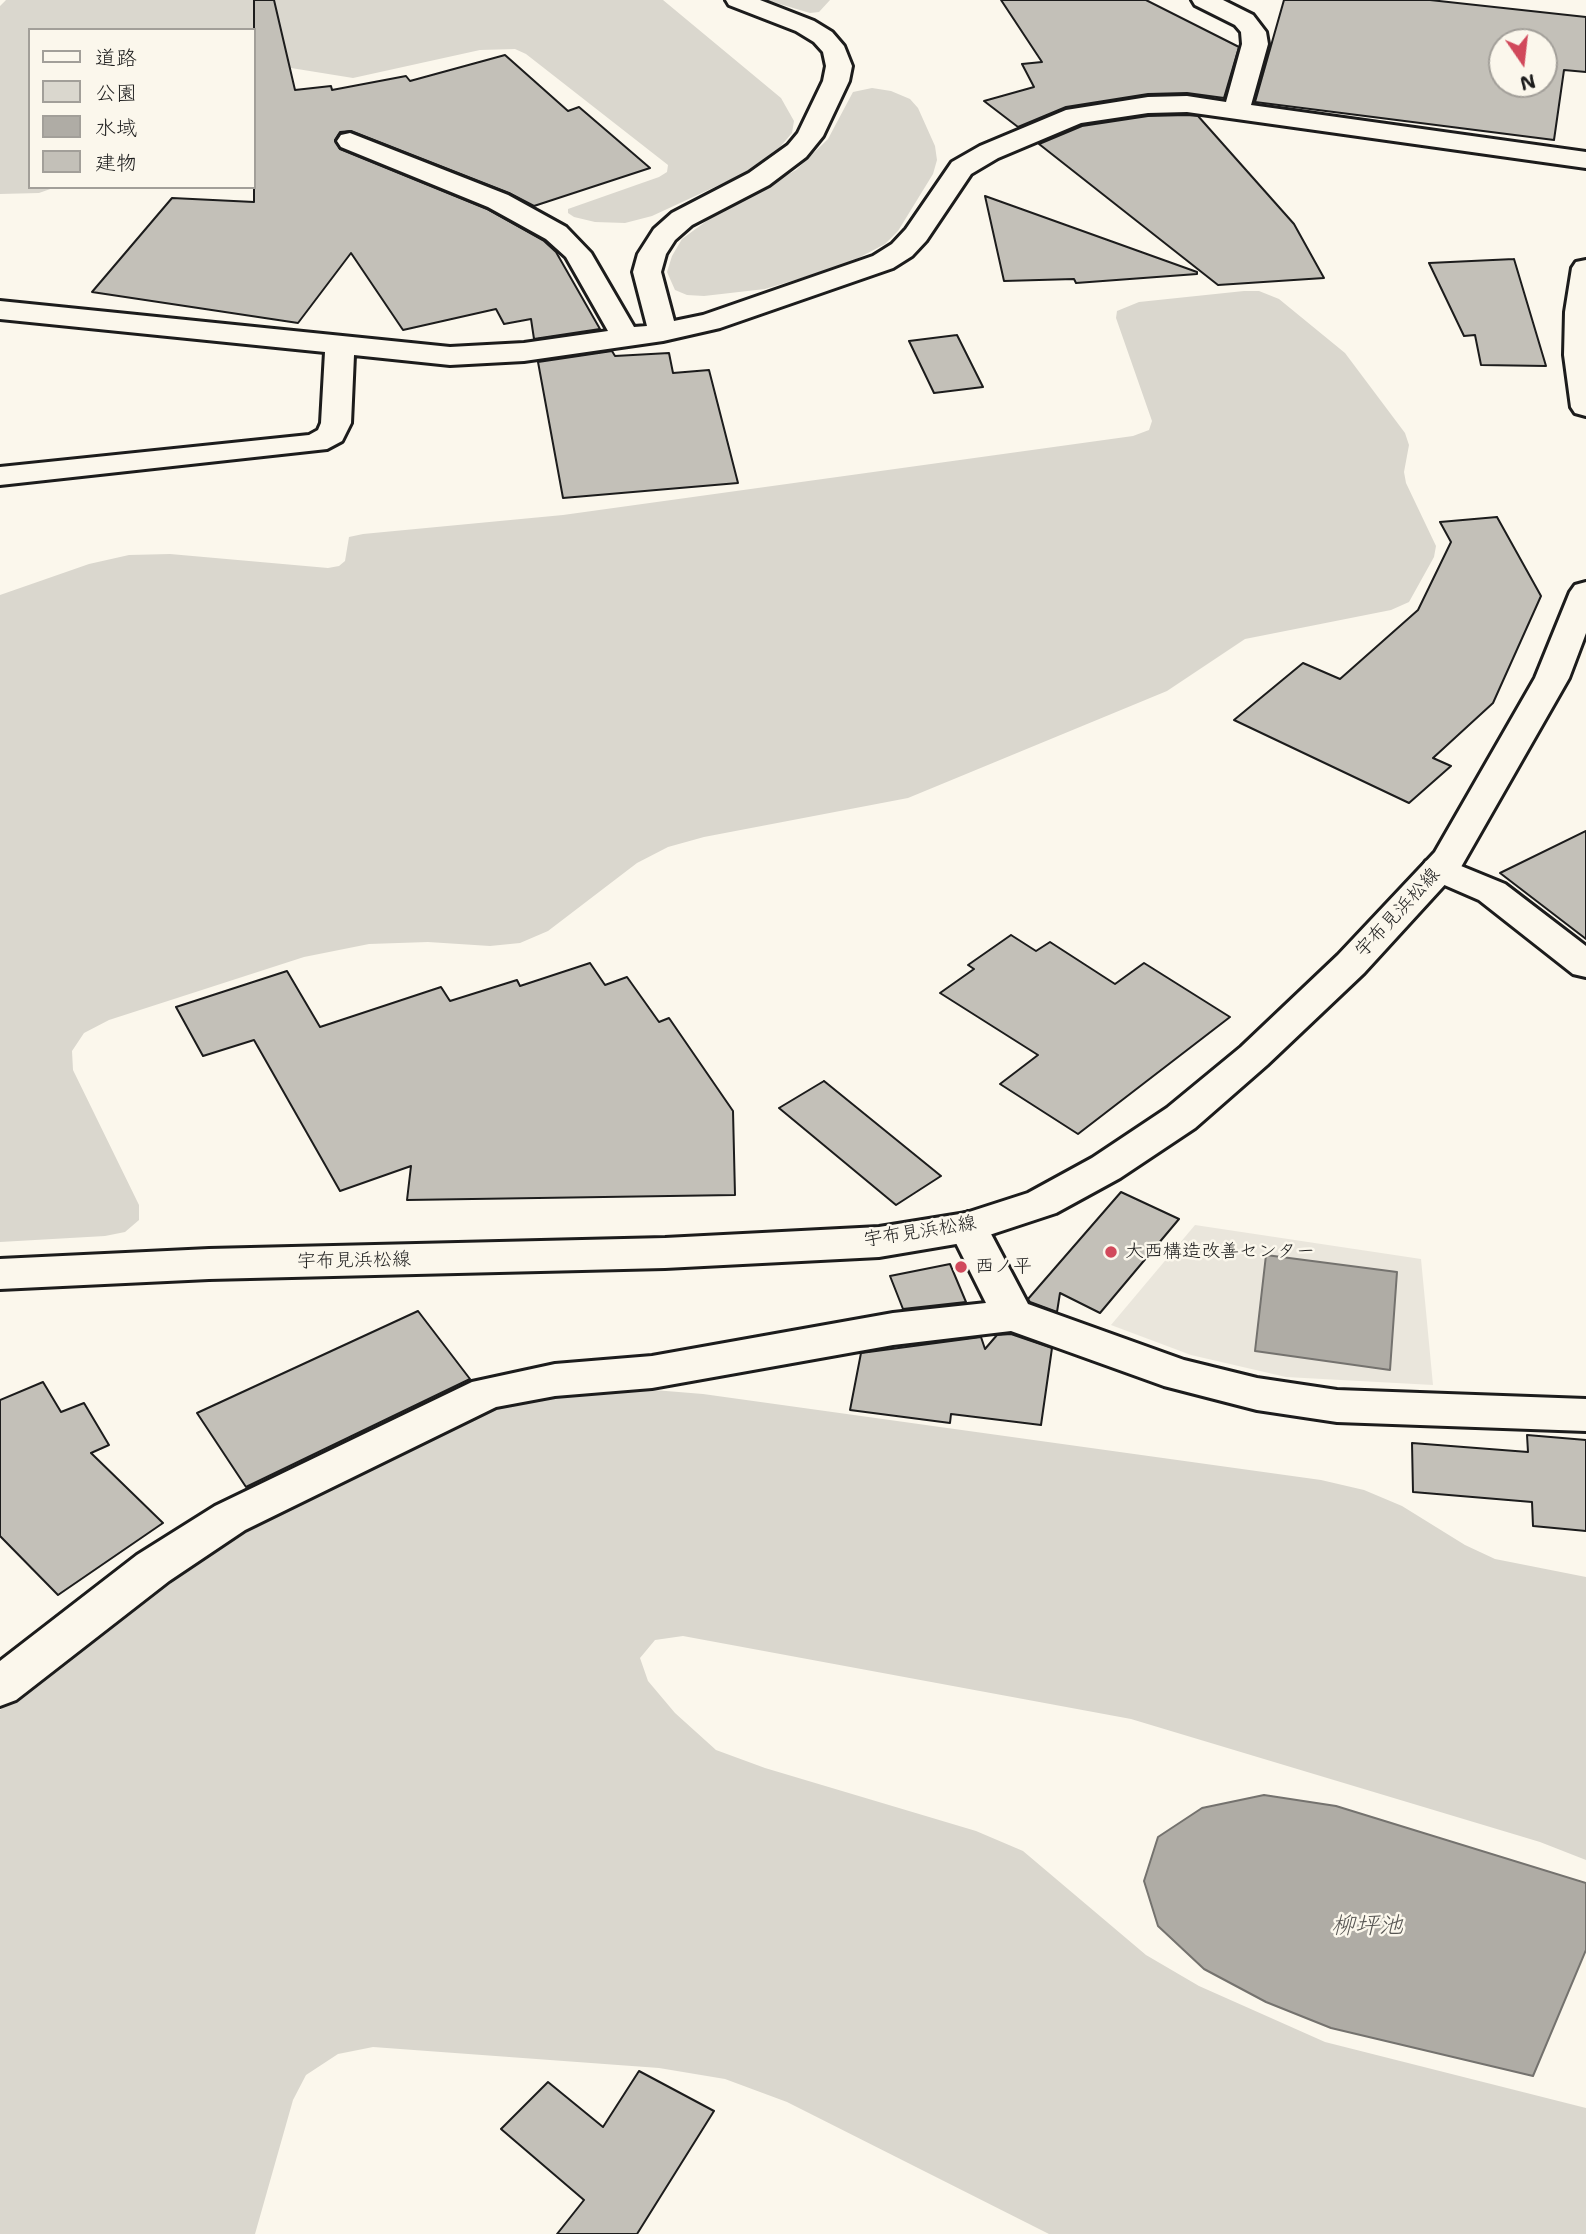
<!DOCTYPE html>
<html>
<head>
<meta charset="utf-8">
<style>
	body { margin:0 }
	#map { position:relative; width:1586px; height:2234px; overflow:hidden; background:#fbf7ec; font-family:"Shantell Sans","Klee One",sans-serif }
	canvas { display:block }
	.legend { position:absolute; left:28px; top:28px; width:228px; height:161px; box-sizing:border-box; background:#fbf7ec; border:2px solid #a29f99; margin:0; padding:9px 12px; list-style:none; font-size:21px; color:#1c1c1c }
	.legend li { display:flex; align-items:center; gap:14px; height:35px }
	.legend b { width:35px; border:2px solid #a29f99 }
	.north { position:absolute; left:1488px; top:28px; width:70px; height:70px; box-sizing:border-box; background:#fbf7ec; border:2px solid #a29f99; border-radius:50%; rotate:166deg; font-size:19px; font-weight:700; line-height:28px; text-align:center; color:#1c1c1c }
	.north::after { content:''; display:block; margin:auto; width:24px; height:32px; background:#d1495b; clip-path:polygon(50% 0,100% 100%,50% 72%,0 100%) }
</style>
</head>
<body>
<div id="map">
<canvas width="1586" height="2234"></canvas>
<ul class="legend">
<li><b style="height:9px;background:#fbf7ec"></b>道路</li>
<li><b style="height:19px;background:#dad7ce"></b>公園</li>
<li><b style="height:19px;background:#afaca5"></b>水域</li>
<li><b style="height:19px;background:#c3c0b8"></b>建物</li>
</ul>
<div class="north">N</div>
</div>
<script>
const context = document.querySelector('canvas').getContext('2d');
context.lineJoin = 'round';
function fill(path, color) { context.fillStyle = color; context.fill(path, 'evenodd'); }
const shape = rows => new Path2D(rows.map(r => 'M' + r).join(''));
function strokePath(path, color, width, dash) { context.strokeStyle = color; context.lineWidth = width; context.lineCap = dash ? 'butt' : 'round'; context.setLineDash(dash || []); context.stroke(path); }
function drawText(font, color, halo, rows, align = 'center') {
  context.font = font + ' "Shantell Sans","Klee One",sans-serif'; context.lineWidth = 5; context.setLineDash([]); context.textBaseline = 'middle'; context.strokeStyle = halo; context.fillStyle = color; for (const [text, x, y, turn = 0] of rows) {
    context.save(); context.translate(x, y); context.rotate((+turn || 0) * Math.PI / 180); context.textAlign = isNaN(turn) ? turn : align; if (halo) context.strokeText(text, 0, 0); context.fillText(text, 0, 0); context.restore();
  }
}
fill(shape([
	[1195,1225,1421,1259,1433,1385,1286,1377,1191,1355,1111,1325]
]), '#eae6dc');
fill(shape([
	[6,0,663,0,781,98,794,121,792,133,780,147,745,173,652,216,625,223,595,222,574,217,568,213,568,209,659,177,667,172,668,165,526,54,515,49,480,50,353,78,254,62,254,30,30,30,30,187,56,187,39,193,0,194,0,6],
	[766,0,830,0,819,12,810,13],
	[872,88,891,91,910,99,918,108,935,146,937,160,933,174,898,231,885,244,845,265,765,289,704,296,687,295,675,290,667,272,672,256,682,239,720,211,796,170,828,139,853,92],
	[1244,291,1259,291,1279,299,1345,353,1405,433,1409,445,1404,472,1406,483,1436,546,1434,557,1409,602,1391,610,1245,639,1167,691,908,798,704,837,668,847,637,863,548,931,520,943,490,946,428,942,369,944,304,957,109,1020,84,1033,72,1051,73,1070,139,1205,139,1220,125,1232,105,1236,0,1242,0,595,89,564,129,555,170,554,328,568,339,566,345,561,349,537,363,534,563,515,1133,436,1149,430,1152,421,1116,318,1117,311,1139,302],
	[654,1390,703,1394,1321,1480,1364,1490,1402,1506,1465,1545,1495,1559,1586,1577,1586,1860,1540,1842,1131,1719,683,1636,655,1640,640,1658,648,1681,675,1713,716,1750,765,1768,976,1831,1023,1851,1146,1955,1199,1986,1325,2042,1586,2108,1586,2234,1049,2234,787,2102,725,2079,659,2068,373,2047,338,2054,306,2075,293,2100,255,2234,0,2234,0,1710,165,1579,241,1531,494,1407,557,1395]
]), '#dad7ce');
const water = shape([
	[1266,1255,1397,1272,1390,1370,1255,1351,1266,1255],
	[1264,1795,1336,1806,1586,1883,1586,1950,1533,2076,1331,2028,1266,2002,1204,1969,1158,1926,1144,1881,1158,1837,1202,1808,1264,1795]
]);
fill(water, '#afaca5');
strokePath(water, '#74726e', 2);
const building = shape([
	[254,0,274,0,295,90,331,86,332,90,406,76,410,81,505,55,568,111,579,107,650,168,534,206,509,193,351,131,340,132,335,140,340,149,487,209,544,241,556,252,600,329,534,339,531,319,504,324,496,309,403,330,351,253,298,323,92,292,172,198,254,202,254,0],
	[1001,0,1146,0,1239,47,1224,98,1187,93,1148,94,1066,107,1018,127,984,101,1034,87,1022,64,1042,62,1001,0],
	[1284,0,1430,0,1586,17,1586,72,1564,70,1554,140,1255,102,1284,0],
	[1502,42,1544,42,1544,84,1502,84,1502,42],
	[1187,115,1198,116,1294,224,1324,278,1218,285,1039,144,1082,126,1148,116,1187,115],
	[985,196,1197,272,1197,274,1076,283,1074,279,1004,281,985,196],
	[1514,259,1546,366,1481,365,1475,335,1464,336,1429,263,1514,259],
	[957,335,983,387,934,393,909,341,957,335],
	[612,351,615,356,669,353,673,373,709,370,738,483,563,498,538,362,612,351],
	[1497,517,1541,596,1493,703,1433,758,1451,766,1409,803,1234,720,1303,663,1340,679,1418,610,1451,542,1440,522,1497,517],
	[1586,831,1586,939,1500,873,1586,831],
	[1011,935,1036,951,1050,942,1115,984,1144,963,1230,1017,1078,1134,1000,1084,1038,1055,940,993,974,969,968,965,1011,935],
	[590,963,605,985,627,977,659,1022,669,1018,733,1111,735,1195,407,1200,411,1166,340,1191,254,1040,203,1056,176,1007,287,971,320,1027,441,987,450,1001,517,980,520,986,590,963],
	[824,1081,941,1176,896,1205,779,1108,824,1081],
	[1121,1192,1179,1219,1100,1313,1060,1293,1057,1312,1030,1302,1028,1299,1121,1192],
	[950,1264,966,1302,903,1309,890,1276,950,1264],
	[418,1311,470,1379,246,1487,197,1413,418,1311],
	[1011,1334,1052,1348,1041,1425,951,1414,950,1423,850,1410,861,1353,981,1337,985,1349,997,1335,1011,1334],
	[43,1382,61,1412,84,1403,109,1445,91,1453,163,1523,58,1595,0,1536,0,1400,43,1382],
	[1527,1435,1586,1440,1586,1531,1533,1526,1532,1502,1413,1492,1412,1443,1528,1452,1527,1435],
	[639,2071,714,2111,637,2234,557,2234,584,2200,501,2129,548,2082,603,2127,639,2071]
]);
fill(building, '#c3c0b8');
strokePath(building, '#1c1c1c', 2);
const street = shape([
	[726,0,760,0,814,21,832,32,844,46,852,66,849,81,823,136,806,157,769,185,692,225,675,240,666,254,661,272,674,321,703,315,873,256,892,244,906,229,952,162,980,146,1066,110,1148,97,1187,96,1226,102,1242,44,1241,32,1235,25,1195,5,1192,0,1223,0,1253,15,1266,32,1268,44,1251,105,1586,152,1586,168,1187,112,1148,113,1081,123,998,158,971,174,926,241,912,256,893,268,720,328,663,341,524,361,450,365,354,355,351,423,342,441,327,449,0,485,0,467,309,435,318,430,321,423,325,352,0,319,0,301,450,347,524,343,608,331,566,257,546,239,488,207,341,147,337,141,341,135,350,133,508,195,566,227,591,253,634,327,647,326,633,272,638,254,654,229,672,213,749,173,788,145,798,133,823,81,826,66,823,52,814,42,796,31,729,5,726,0],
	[1439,857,1505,884,1586,946,1586,977,1573,974,1479,900,1426,877,1421,869,1426,861,1439,857],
	[968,1212,982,1217,1028,1304,1184,1360,1257,1378,1337,1390,1586,1399,1586,1431,1337,1422,1257,1410,1164,1386,1011,1331,893,1345,652,1388,555,1396,496,1407,245,1530,169,1581,16,1700,0,1706,0,1661,137,1555,215,1506,472,1382,555,1364,652,1356,893,1313,986,1303,948,1227,954,1217,968,1212]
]);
const secondary = shape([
	[1586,260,1586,416,1575,413,1571,407,1564,355,1565,312,1572,268,1576,262,1586,260],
	[1586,582,1586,633,1569,678,1461,867,1364,973,1267,1065,1195,1128,1120,1178,1056,1213,968,1242,879,1257,665,1268,209,1279,0,1289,0,1259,209,1249,665,1238,879,1227,966,1213,1028,1193,1092,1158,1167,1108,1241,1047,1338,955,1435,852,1535,678,1570,592,1575,585,1586,582]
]);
strokePath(street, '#1c1c1c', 6);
strokePath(secondary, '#1c1c1c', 6);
fill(street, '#fbf7ec');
fill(secondary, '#fbf7ec');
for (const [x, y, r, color] of [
	[1111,1252,7,"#d1495b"],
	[961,1267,7,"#d1495b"]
]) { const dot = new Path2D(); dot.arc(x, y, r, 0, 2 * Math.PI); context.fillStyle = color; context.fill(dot); strokePath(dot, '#fbf7ec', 2.5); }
drawText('19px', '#1c1c1c', '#fbf7ec', [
	["宇布見浜松線",1398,913,-47],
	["宇布見浜松線",920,1232,-9],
	["宇布見浜松線",354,1261,-1]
]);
drawText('19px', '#1c1c1c', '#fbf7ec', [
	["大西構造改善センター",1125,1252],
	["西ノ平",975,1267]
], 'left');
drawText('italic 24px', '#575653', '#fbf7ec', [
	["柳坪池",1367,1927]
]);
</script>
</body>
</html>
